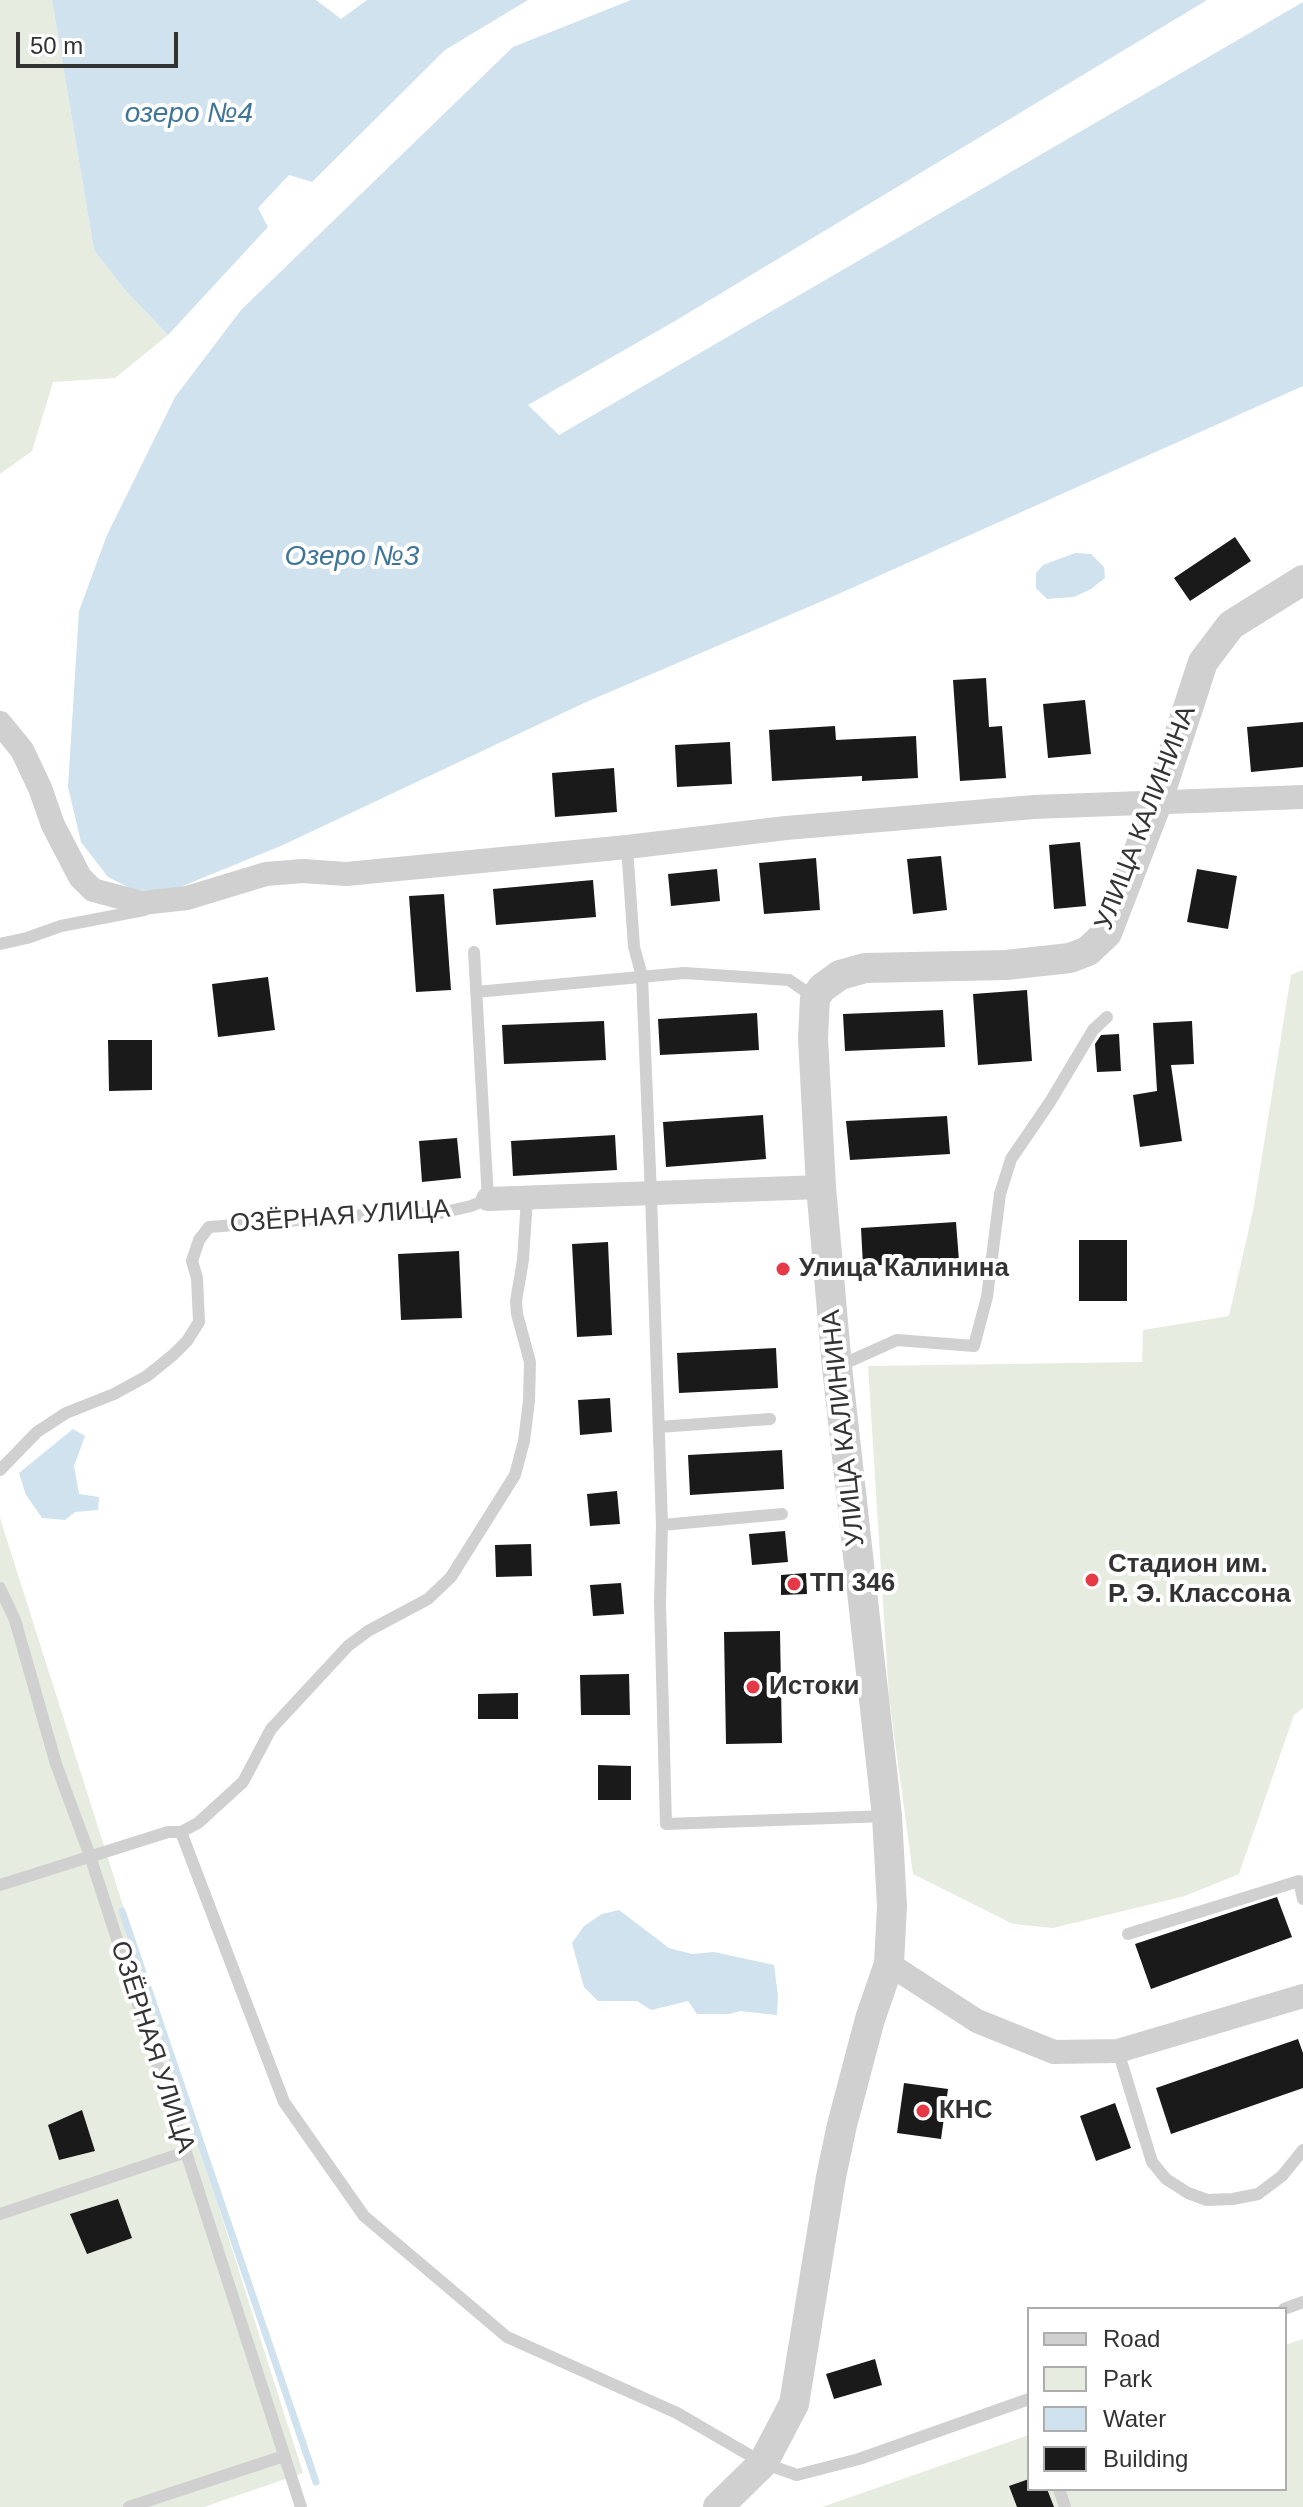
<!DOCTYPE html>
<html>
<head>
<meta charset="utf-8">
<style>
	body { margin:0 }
	#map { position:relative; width:1303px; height:2507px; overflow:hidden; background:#fff; font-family:Helvetica,sans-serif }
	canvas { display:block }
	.legend { position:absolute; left:1027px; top:2307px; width:260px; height:184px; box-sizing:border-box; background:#fff; border:2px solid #adadad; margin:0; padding:10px 14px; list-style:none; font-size:24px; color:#333 }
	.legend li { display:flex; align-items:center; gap:16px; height:40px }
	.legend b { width:40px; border:2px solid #adadad }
	.scale { position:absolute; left:16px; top:32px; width:162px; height:36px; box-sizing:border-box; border:4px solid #333; border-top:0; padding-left:10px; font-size:24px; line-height:28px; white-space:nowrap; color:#333; -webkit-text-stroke:6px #fff; paint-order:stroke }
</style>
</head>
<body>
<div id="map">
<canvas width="1303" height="2507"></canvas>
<ul class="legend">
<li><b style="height:10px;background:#d0d0d0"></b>Road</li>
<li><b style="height:22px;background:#e6ecdf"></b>Park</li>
<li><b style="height:22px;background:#cfe2ee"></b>Water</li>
<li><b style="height:22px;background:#1a1a1a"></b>Building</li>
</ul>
<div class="scale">50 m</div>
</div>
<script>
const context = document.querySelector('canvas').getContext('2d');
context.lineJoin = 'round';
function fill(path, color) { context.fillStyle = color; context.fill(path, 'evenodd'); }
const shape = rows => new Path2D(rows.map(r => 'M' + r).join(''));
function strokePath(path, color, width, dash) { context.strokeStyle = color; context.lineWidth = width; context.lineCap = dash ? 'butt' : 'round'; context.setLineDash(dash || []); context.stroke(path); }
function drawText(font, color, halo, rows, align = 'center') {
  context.font = font + ' Helvetica,sans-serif'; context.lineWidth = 8; context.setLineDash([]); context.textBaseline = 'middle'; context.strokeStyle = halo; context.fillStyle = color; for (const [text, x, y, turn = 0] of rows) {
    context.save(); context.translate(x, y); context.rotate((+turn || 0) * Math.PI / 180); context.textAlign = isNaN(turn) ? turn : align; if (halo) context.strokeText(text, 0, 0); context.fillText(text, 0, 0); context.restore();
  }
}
fill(shape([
	[0,0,52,0,94,250,125,290,168,335,115,378,53,382,32,451,0,474],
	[1303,970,1303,1708,1294,1715,1239,1874,1185,1896,1053,1928,1013,1924,913,1874,889,1697,868,1366,1142,1362,1143,1330,1229,1316,1254,1206,1291,975],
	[0,1518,303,2473,204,2507,0,2507],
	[1303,2339,1303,2507,822,2507,1029,2435,1029,2489,1285,2489,1285,2345]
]), '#e6ecdf');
fill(shape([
	[52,0,316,0,341,19,367,0,528,0,445,50,312,182,289,175,258,208,268,227,168,335,125,290,94,250],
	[631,0,1207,0,675,321,528,405,559,435,1303,2,1303,386,827,599,584,703,283,845,168,892,134,890,108,877,81,842,68,787,79,611,107,535,175,397,241,310,513,47],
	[1075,553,1091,554,1104,567,1105,578,1091,589,1074,597,1047,599,1036,588,1036,573,1043,565],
	[73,1429,85,1436,74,1466,79,1494,99,1497,98,1510,75,1512,65,1520,42,1518,26,1495,19,1473],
	[619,1910,669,1948,692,1954,714,1952,774,1965,778,1996,777,2015,740,2011,729,2014,697,2014,688,2001,651,2010,637,2001,598,2001,584,1987,572,1943,584,1926,602,1914]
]), '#cfe2ee');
strokePath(shape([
	[122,1911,316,2482]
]), '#cfe2ee', 7);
fill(shape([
	[1235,537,1251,561,1190,601,1174,578],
	[986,678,989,727,1002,726,1006,778,960,781,953,680],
	[1085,700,1091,754,1048,758,1043,704],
	[1303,722,1303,767,1251,772,1247,727],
	[835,726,836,740,916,736,918,778,862,781,862,776,772,781,769,730],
	[730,742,732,784,677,787,675,745],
	[614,768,617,812,555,817,552,773],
	[1080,842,1086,906,1054,909,1049,845],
	[941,856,947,910,913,914,907,859],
	[816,858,820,910,764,914,759,863],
	[717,869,720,901,671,906,668,874],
	[1197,869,1237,876,1228,929,1187,922],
	[593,880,596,917,496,925,493,889],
	[444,894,451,990,416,992,409,896],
	[268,977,275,1030,218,1037,212,984],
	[1027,990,1032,1061,978,1065,973,994],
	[943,1010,945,1047,845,1051,843,1014],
	[757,1013,759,1050,660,1055,658,1019],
	[604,1021,606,1060,504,1064,502,1025],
	[1192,1021,1194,1064,1171,1065,1182,1141,1140,1147,1133,1095,1157,1091,1153,1023],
	[1119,1034,1121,1071,1097,1072,1095,1044,1101,1035],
	[108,1040,152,1040,152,1090,109,1091],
	[763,1115,766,1159,666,1167,663,1122],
	[947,1116,950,1154,850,1160,846,1121],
	[615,1135,617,1170,513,1176,511,1141],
	[457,1138,461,1178,422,1182,419,1141],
	[956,1222,959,1261,863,1266,861,1228],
	[1079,1240,1127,1240,1127,1301,1079,1301],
	[608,1242,612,1335,577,1337,572,1244],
	[459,1251,462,1318,401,1320,398,1254],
	[776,1348,778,1388,679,1393,677,1353],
	[610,1398,612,1432,580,1435,578,1400],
	[782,1450,784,1489,690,1495,688,1455],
	[617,1491,620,1524,590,1526,587,1494],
	[785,1531,788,1562,752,1565,749,1534],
	[531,1544,532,1576,496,1577,495,1545],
	[806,1573,807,1594,781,1595,781,1575],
	[621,1583,624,1614,593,1616,590,1585],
	[780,1631,782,1743,726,1744,724,1632],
	[629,1674,630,1715,581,1715,580,1675],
	[518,1693,518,1719,478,1719,478,1694],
	[598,1765,631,1766,631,1800,598,1800],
	[1277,1897,1292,1937,1151,1989,1135,1944],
	[1298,2039,1303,2053,1303,2088,1171,2134,1156,2088],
	[904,2083,948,2089,941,2139,897,2133],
	[1115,2103,1131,2148,1096,2161,1080,2116],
	[82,2110,95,2151,59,2160,48,2125],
	[118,2199,132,2238,87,2254,70,2214],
	[875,2359,882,2385,834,2399,826,2374],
	[1029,2479,1029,2489,1047,2489,1054,2507,1017,2507,1009,2486]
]), '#1a1a1a');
strokePath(shape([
	[627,847,634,947,642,976,651,1195,662,1525,660,1602,666,1824,887,1816],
	[0,944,27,938,61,926,144,910],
	[476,992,684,973,789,980,814,997],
	[839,1366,897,1340,974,1346,987,1297,1000,1194,1011,1159,1050,1102,1093,1030,1107,1017],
	[659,1427,770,1419],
	[0,1470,37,1432,66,1413,114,1394,147,1376,173,1355,187,1341,199,1322,197,1278,192,1261,199,1240,209,1227,364,1215,441,1213,471,1206,488,1199,474,952],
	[662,1525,782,1514],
	[0,1588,15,1620,56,1764,90,1856,301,2507],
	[181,1832,284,2102,364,2216,507,2337,677,2413,763,2463,797,2475,859,2459,1029,2399],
	[0,1885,168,1832,181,1832,198,1823,243,1782,271,1729,348,1646,368,1631,428,1599,451,1577,515,1475,524,1441,529,1401,530,1362,517,1314,516,1301,523,1260,527,1198],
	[1128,1934,1299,1881,1303,1899],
	[1118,2051,1152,2162,1166,2179,1188,2193,1207,2200,1233,2199,1258,2194,1282,2176,1303,2150],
	[0,2214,186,2152],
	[1284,2309,1303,2302],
	[1059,2489,1065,2507],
	[129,2507,284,2456]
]), '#d0d0d0', 12);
strokePath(shape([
	[0,723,22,750,40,788,53,825,80,877,93,890,142,903,187,898,266,874,303,871,346,874,627,847,786,828,1034,807,1303,797],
	[488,1199,821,1187],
	[889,1964,977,2021,1054,2052,1118,2051,1303,1996]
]), '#d0d0d0', 24);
strokePath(shape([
	[718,2507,763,2463,794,2404,831,2177,842,2125,870,2019,889,1964,892,1906,887,1816,837,1367,821,1187,813,1038,815,998,822,988,840,975,865,968,1006,965,1070,958,1088,951,1107,933,1157,803,1203,662,1231,625,1303,580]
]), '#d0d0d0', 30);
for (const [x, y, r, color] of [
	[783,1269,8,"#e63946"],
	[1092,1580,8,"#e63946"],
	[794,1584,8,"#e63946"],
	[753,1687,8,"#e63946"],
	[923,2111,8,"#e63946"]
]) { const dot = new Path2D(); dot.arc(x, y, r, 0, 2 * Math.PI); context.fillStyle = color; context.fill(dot); strokePath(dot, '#fff', 3); }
drawText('26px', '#333', '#fff', [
	["УЛИЦА КАЛИНИНА",1146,818,-69],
	["ОЗЁРНАЯ УЛИЦА",340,1217,-4],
	["УЛИЦА КАЛИНИНА",844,1428,-96],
	["ОЗЁРНАЯ УЛИЦА",152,2047,72]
]);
drawText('bold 26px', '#333', '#fff', [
	["Улица Калинина",799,1269],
	["Стадион им.",1108,1565],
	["Р. Э. Классона",1108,1595],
	["ТП 346",810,1584],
	["Истоки",769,1687],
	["КНС",939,2111]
], 'left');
drawText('italic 28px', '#3f7597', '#fff', [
	["озеро №4",189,114],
	["Озеро №3",352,557]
]);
</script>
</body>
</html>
